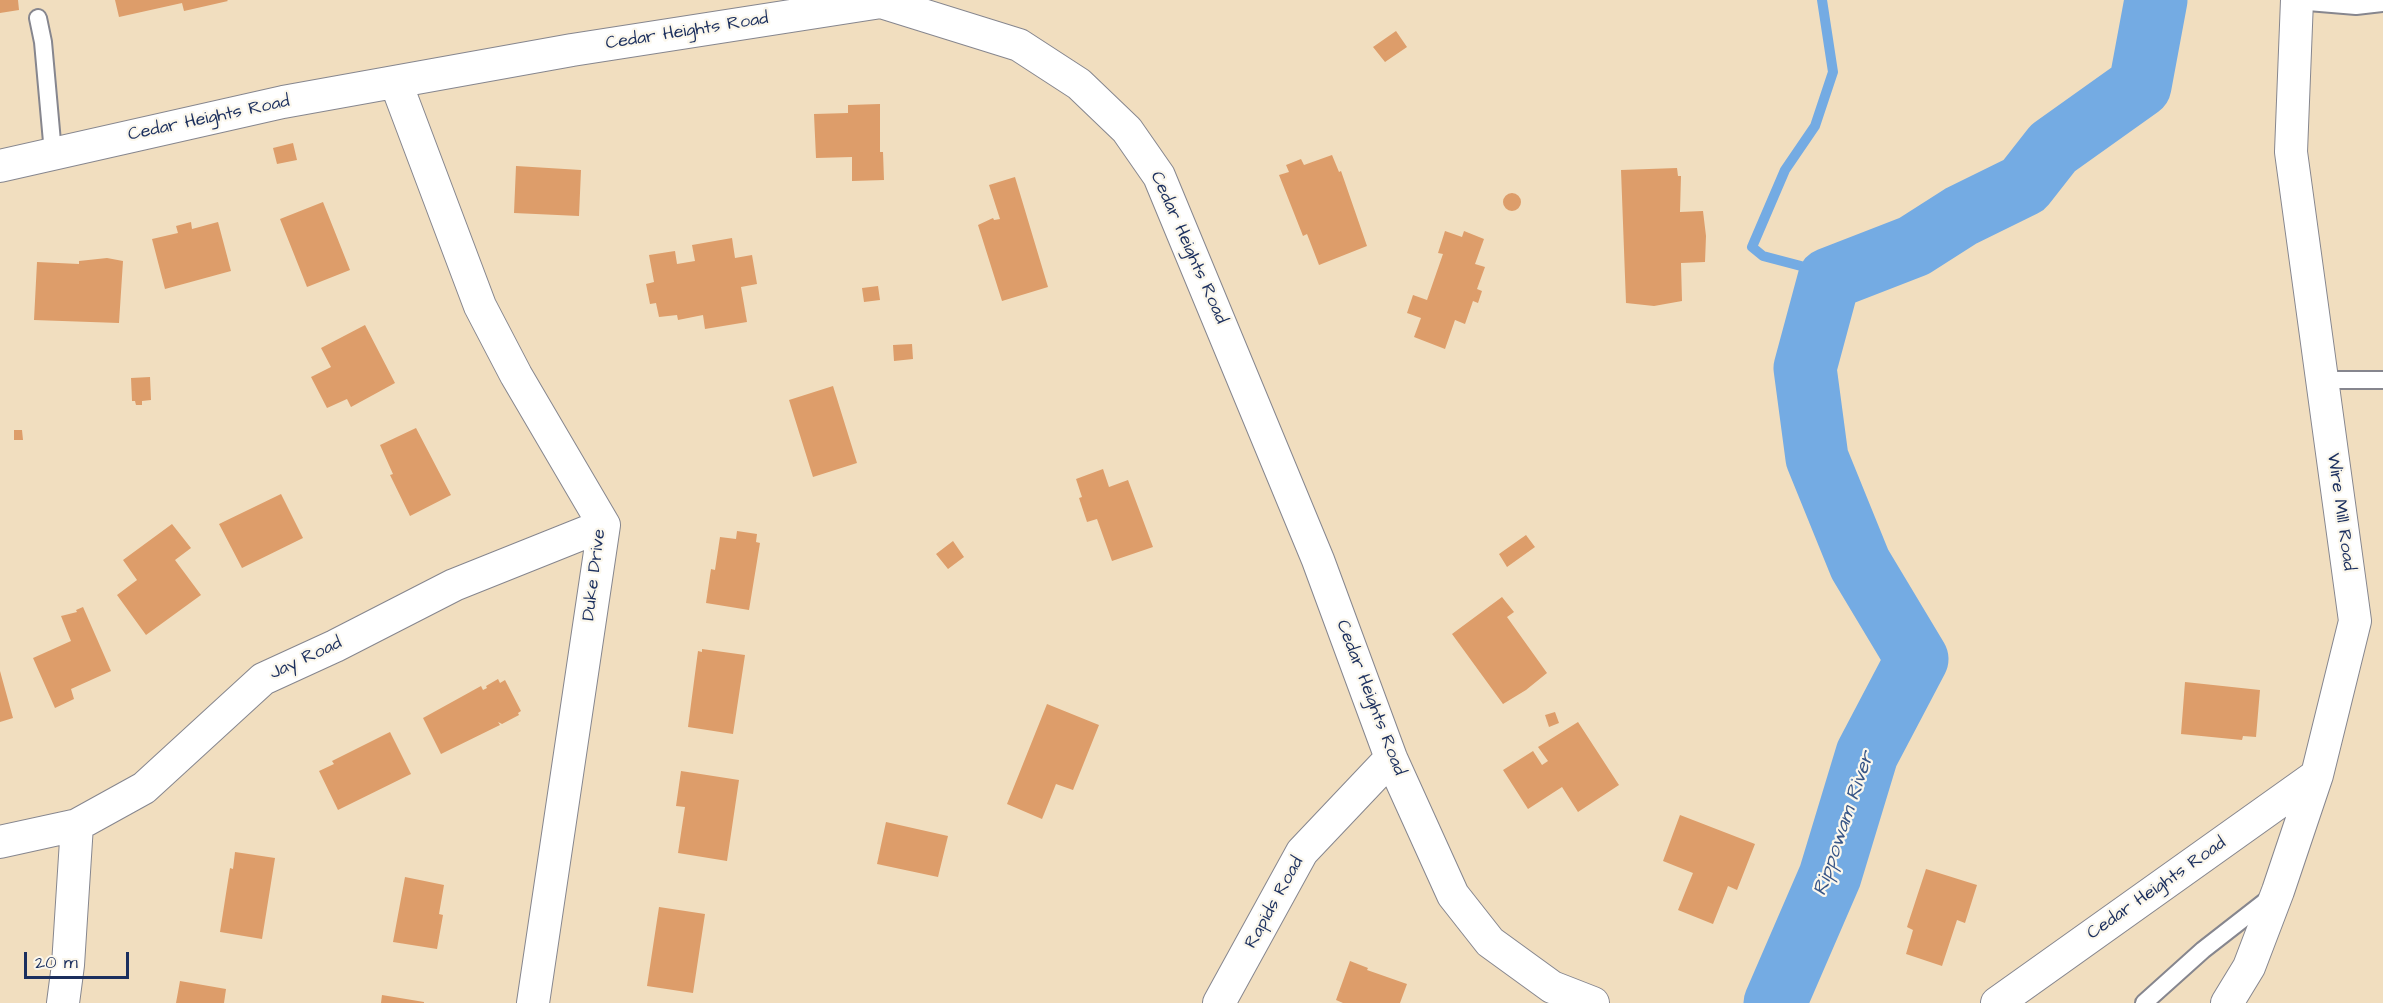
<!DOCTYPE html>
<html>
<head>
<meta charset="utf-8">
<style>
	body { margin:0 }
	#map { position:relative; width:2383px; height:1003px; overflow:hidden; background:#f1debf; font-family:"Architects Daughter",sans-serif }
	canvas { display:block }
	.scale { position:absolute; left:24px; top:952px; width:105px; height:27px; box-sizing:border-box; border:3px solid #1b2f5e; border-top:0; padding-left:8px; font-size:18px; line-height:21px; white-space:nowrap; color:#1b2f5e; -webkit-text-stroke:4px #fbf7ec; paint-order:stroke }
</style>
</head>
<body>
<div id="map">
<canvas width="2383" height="1003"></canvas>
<div class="scale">20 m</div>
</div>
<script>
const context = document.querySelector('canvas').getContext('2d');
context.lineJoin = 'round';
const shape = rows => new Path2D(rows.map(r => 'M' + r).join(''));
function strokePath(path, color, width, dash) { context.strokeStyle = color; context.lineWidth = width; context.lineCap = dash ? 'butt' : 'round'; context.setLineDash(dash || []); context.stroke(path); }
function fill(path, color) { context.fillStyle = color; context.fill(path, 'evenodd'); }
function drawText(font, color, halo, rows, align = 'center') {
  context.font = font + ' "Architects Daughter",sans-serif'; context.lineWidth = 4.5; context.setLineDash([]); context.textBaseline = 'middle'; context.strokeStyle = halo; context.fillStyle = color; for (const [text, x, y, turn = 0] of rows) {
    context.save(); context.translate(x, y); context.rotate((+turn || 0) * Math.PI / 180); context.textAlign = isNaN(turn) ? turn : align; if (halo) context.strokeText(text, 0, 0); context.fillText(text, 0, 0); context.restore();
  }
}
strokePath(shape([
	[1822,0,1833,72,1815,126,1785,170,1752,247,1763,256,1801,266,1829,279]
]), '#74abe3', 10);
strokePath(shape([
	[1775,1003,1830,876,1867,754,1917,659,1860,564,1817,458,1805,368,1829,279,1914,246,1961,216,2024,185,2053,148,2140,86,2156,0]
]), '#74abe3', 63);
fill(shape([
	[0,0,18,0,19,10,0,13],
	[115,0,227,0,228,1,184,11,182,3,119,17],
	[1396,31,1407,47,1385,62,1373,47],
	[880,104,880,152,883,152,884,180,852,181,852,157,816,158,814,114,848,113,848,105],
	[293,143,297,160,277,164,273,148],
	[1332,155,1339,172,1341,171,1367,246,1319,265,1307,234,1303,236,1279,175,1289,172,1286,165,1301,159,1304,165],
	[516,166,581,170,579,216,514,213],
	[1677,168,1678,176,1681,176,1680,212,1703,211,1706,236,1705,262,1681,263,1682,301,1654,306,1626,303,1621,170],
	[1015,177,1048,287,1002,301,978,225,993,218,994,220,1000,219,989,185],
	'1503 202a9 9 0 1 1 18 0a9 9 0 1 1-18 0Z',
	[323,202,350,270,307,287,280,219],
	[191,222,192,229,218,222,231,271,165,289,152,239,178,233,176,226],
	[1445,231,1462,237,1464,231,1484,239,1475,264,1485,267,1477,289,1482,291,1478,303,1473,301,1465,324,1455,320,1445,349,1414,337,1421,318,1407,313,1413,295,1427,300,1443,254,1438,253],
	[732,238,735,258,752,255,757,284,741,287,747,322,705,329,703,315,678,320,677,315,659,317,656,303,650,304,646,284,654,282,649,255,675,251,677,264,695,261,692,245],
	[107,258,123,261,119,323,34,320,37,262,79,264,79,261],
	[878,286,880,300,864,302,862,288],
	[365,325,395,383,351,407,347,399,327,408,311,377,331,367,321,348],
	[912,344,913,359,894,361,893,345],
	[150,377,151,400,142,401,142,405,136,405,135,401,132,401,131,378],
	[833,386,857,463,813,477,789,400],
	[416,428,451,495,410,516,390,475,393,474,380,445],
	[14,430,22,430,23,440,14,440],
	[1103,469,1109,487,1128,480,1153,547,1112,561,1097,519,1087,522,1079,498,1082,497,1076,479],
	[281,494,303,538,242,568,219,524],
	[172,524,191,548,175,560,201,595,146,635,117,595,137,580,123,560],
	[737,531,757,534,756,542,760,543,749,610,706,603,711,569,715,570,720,537,736,539],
	[1526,535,1535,547,1507,567,1499,554],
	[953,541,964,557,948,569,936,554],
	[1502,597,1514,612,1507,617,1547,673,1526,690,1503,704,1452,634],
	[83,607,111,671,71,689,74,699,55,708,33,658,71,641,61,616,77,612,76,610],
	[702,649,745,655,733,734,688,727,698,651,702,652],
	[0,671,13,718,0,722],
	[498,679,500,683,505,680,521,711,518,713,519,715,502,724,498,722,500,725,441,754,423,718,481,686,483,690,487,688,486,686],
	[2185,682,2260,690,2256,737,2243,736,2242,740,2181,734],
	[1047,704,1099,725,1073,790,1056,784,1042,819,1007,804],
	[1555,712,1559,723,1549,727,1545,715],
	[1578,722,1619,785,1578,812,1562,787,1528,809,1503,770,1533,751,1542,765,1548,761,1538,747],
	[390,732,411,774,338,810,319,771,334,764,332,761],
	[681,771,739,780,727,861,678,853,685,807,676,806],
	[1680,815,1755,844,1737,890,1728,886,1713,924,1678,910,1693,873,1663,861],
	[886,822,948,836,938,877,877,864],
	[235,852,275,858,262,939,220,932,230,868,233,869],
	[1926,869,1977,885,1965,923,1957,920,1942,966,1906,954,1913,930,1907,927],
	[405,877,444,885,439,914,443,915,437,949,393,942],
	[659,907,705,914,693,993,647,986],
	[1350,961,1368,968,1367,970,1407,984,1400,1003,1343,1003,1336,1000],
	[180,981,226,989,224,1003,176,1003],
	[382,995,424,1002,424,1003,381,1003]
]), '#dd9d6a');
const lane = shape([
	[2296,1,2356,6,2383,3],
	[38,18,43,42,53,153],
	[2322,380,2383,380],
	[2144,1003,2203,950,2271,897]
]);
const street = shape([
	[396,83,480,306,516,375,604,525,533,1003],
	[0,166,283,102,572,50,881,2,1019,45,1079,84,1127,130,1159,176,1318,560,1391,758,1453,895,1490,942,1552,987,1593,1003],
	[0,842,77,825,144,788,263,679,335,646,454,585,604,525],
	[63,1003,68,965,77,825],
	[1219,1003,1302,852,1391,758],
	[1997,1003,2317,775],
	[2227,1003,2249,967,2278,891,2317,775,2355,621,2291,152,2297,0]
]);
strokePath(lane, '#86868e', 20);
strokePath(street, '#86868e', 34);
strokePath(lane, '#fff', 16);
strokePath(street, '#fff', 32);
drawText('18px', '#1b2f5e', '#fbf7ec', [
	["Cedar Heights Road",687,32,-9],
	["Cedar Heights Road",209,119,-12],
	["Cedar Heights Road",1188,248,66],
	["Wire Mill Road",2340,512,82],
	["Duke Drive",595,575,-83],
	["Jay Road",306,659,-25],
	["Cedar Heights Road",1370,698,69],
	["Cedar Heights Road",2157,889,-35],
	["Rapids Road",1275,903,-61]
]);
drawText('italic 20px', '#365486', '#fbf7ec', [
	["Rippowam River",1845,824,-71]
]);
</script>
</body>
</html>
